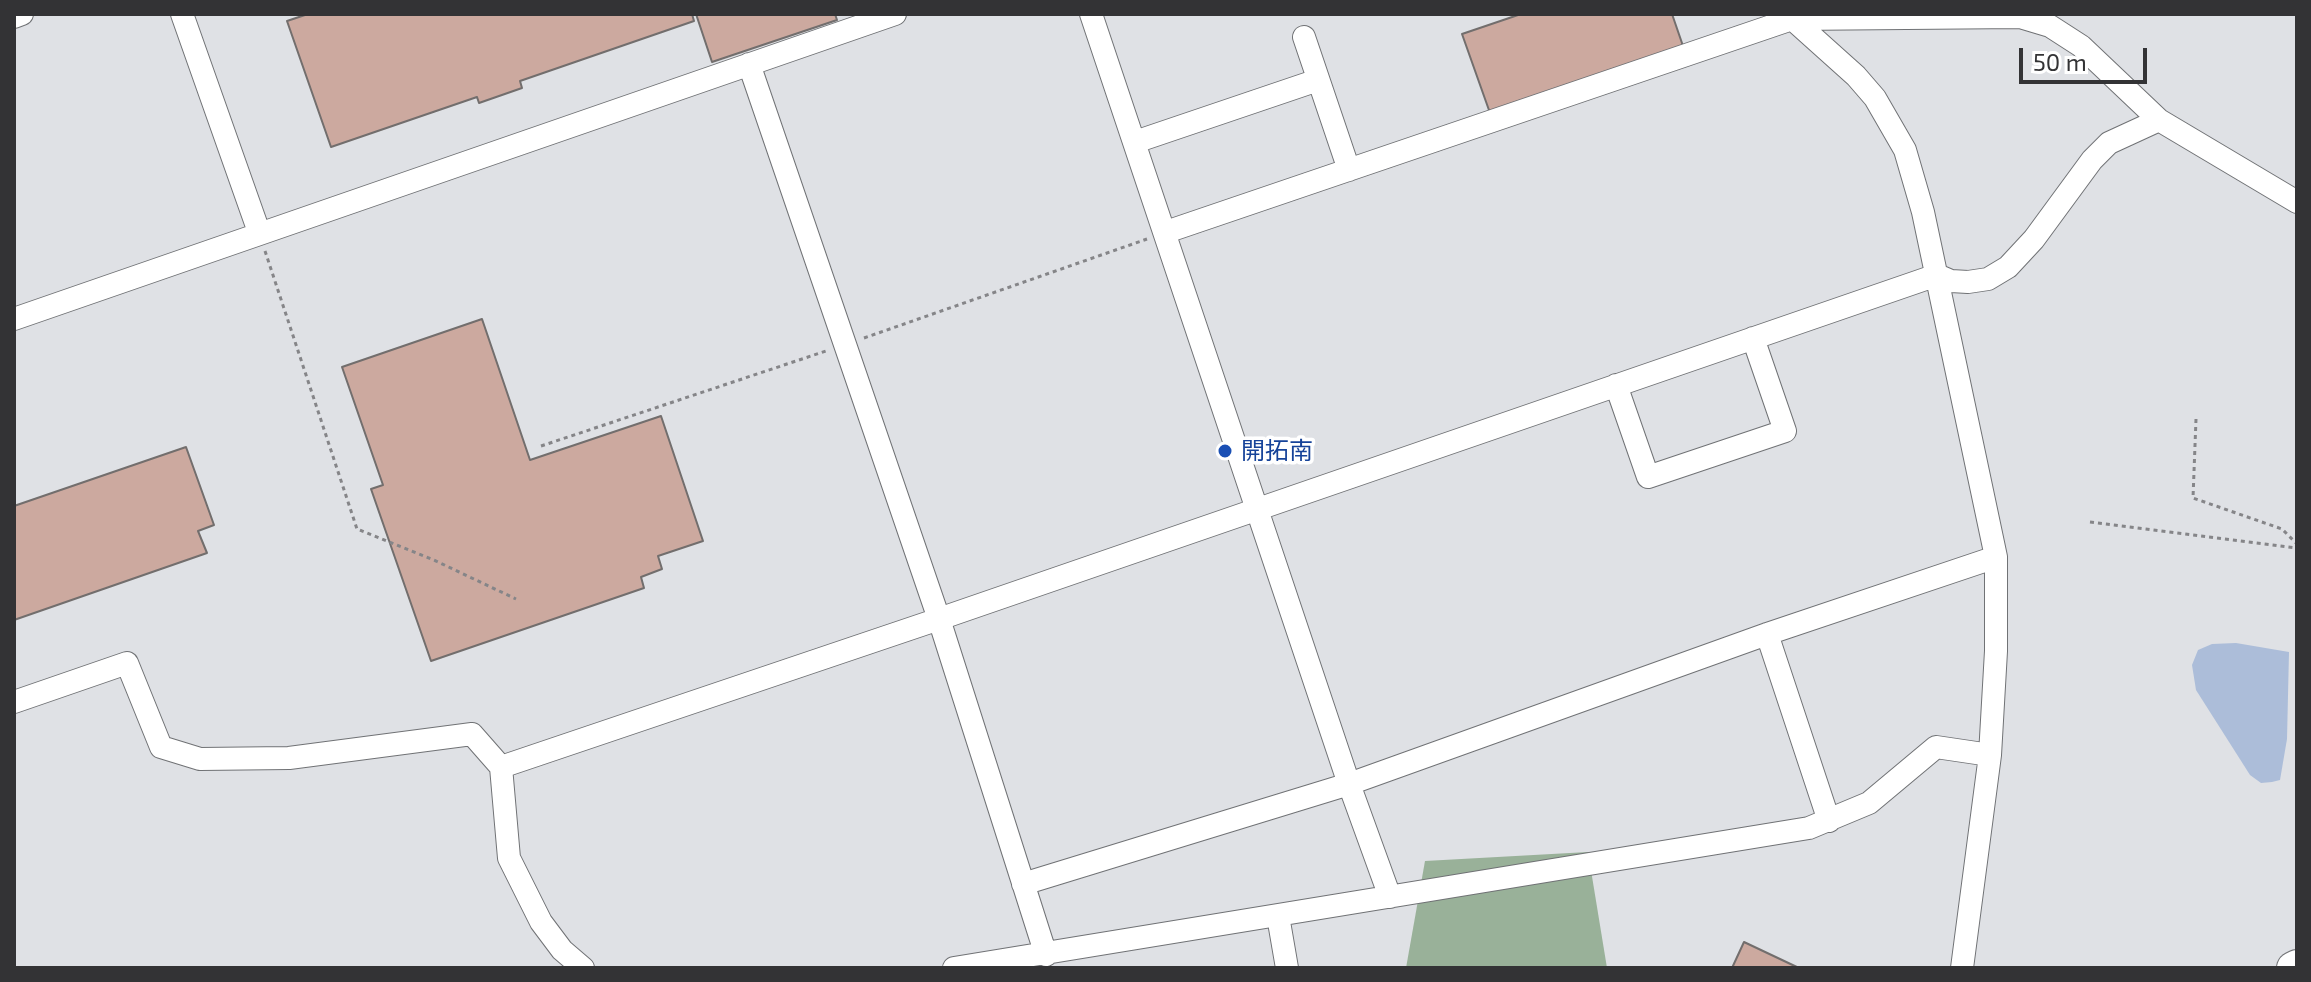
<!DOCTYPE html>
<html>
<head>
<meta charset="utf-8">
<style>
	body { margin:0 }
	#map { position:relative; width:2311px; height:982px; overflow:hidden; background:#dfe1e5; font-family:"Exo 2",sans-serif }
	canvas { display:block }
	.frame { position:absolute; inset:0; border:16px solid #333335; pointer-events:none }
	.scale { position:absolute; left:2019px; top:48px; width:128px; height:36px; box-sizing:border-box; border:4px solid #333335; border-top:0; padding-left:10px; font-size:24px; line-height:28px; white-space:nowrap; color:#333335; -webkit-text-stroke:6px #fff; paint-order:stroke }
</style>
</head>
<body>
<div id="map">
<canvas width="2311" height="982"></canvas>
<div class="frame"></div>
<div class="scale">50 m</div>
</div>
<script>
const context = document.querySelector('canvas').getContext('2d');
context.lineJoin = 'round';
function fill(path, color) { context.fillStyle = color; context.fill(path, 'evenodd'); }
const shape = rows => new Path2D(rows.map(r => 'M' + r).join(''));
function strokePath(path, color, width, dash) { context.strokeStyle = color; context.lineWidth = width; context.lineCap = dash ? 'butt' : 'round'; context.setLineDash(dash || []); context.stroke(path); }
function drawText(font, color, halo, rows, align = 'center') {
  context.font = font + ' "Exo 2","Noto Sans JP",sans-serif'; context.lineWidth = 7; context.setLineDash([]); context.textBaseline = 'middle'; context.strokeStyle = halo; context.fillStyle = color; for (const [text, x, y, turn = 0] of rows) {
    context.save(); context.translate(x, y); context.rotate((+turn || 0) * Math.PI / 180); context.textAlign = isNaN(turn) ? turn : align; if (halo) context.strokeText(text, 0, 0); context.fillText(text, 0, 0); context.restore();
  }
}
fill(shape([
	[1588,852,1607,968,1406,968,1425,861]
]), '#99b199');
fill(shape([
	[2236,643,2289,652,2287,739,2280,780,2272,782,2261,783,2250,775,2196,690,2192,665,2198,650,2212,644]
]), '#acbdd9');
const building = shape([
	[308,14,692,14,694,21,520,81,522,88,479,103,477,97,331,147,287,21,308,14],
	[696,14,835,14,837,20,712,62,696,14],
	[1521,14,1672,14,1683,46,1490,113,1462,34,1521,14],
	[482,319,530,460,661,416,703,541,658,556,662,569,641,577,644,588,431,661,371,489,383,485,342,367,482,319],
	[186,447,214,525,198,531,207,553,14,620,14,506,186,447],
	[1744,942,1799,968,1732,968,1744,942]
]);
fill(building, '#cca99f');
strokePath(building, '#726e6d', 2);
const minor = shape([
	[182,14,259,232],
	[1091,14,1349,784,1390,897],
	[1788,15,1856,76,1875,98,1905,150,1923,212,1996,557,1996,651,1990,755,1962,968],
	[14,17,22,14],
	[1304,37,1349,170],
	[749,64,939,619,1046,955],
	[1135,142,1318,80],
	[1166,232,1792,19,2020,17,2050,26,2081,46,2159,120,2297,202],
	[14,319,895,14],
	[1616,385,1648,477,1785,431,1753,338],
	[1767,634,1829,821],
	[14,702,127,663,161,747,200,759,289,758,472,734,501,767,509,858,541,922,562,950,583,968],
	[501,767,939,619,1937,275,1951,281,1968,282,1988,279,2008,267,2034,239,2092,160,2109,143,2159,120],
	[1023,884,1349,784,1767,634,1996,557],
	[1278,916,1287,968],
	[954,968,1809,828,1869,803,1936,747,1990,755]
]);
const highway = shape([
	[2293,968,2297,966]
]);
strokePath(minor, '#707275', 24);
strokePath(highway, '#707275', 34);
strokePath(shape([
	[265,251,357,529,436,561,516,599],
	[864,338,1147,239],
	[2196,419,2193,498,2282,529,2297,544],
	[541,446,826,351],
	[2090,522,2297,548]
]), '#858588', 3, [4, 4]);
strokePath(minor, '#fff', 22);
strokePath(highway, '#fff', 32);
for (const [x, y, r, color] of [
	[1225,451,8,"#1a4fb4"]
]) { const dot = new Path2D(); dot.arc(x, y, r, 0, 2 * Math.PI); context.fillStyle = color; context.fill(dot); strokePath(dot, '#fff', 3); }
drawText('24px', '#164399', '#fff', [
	["開拓南",1241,451]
], 'left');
</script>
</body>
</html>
